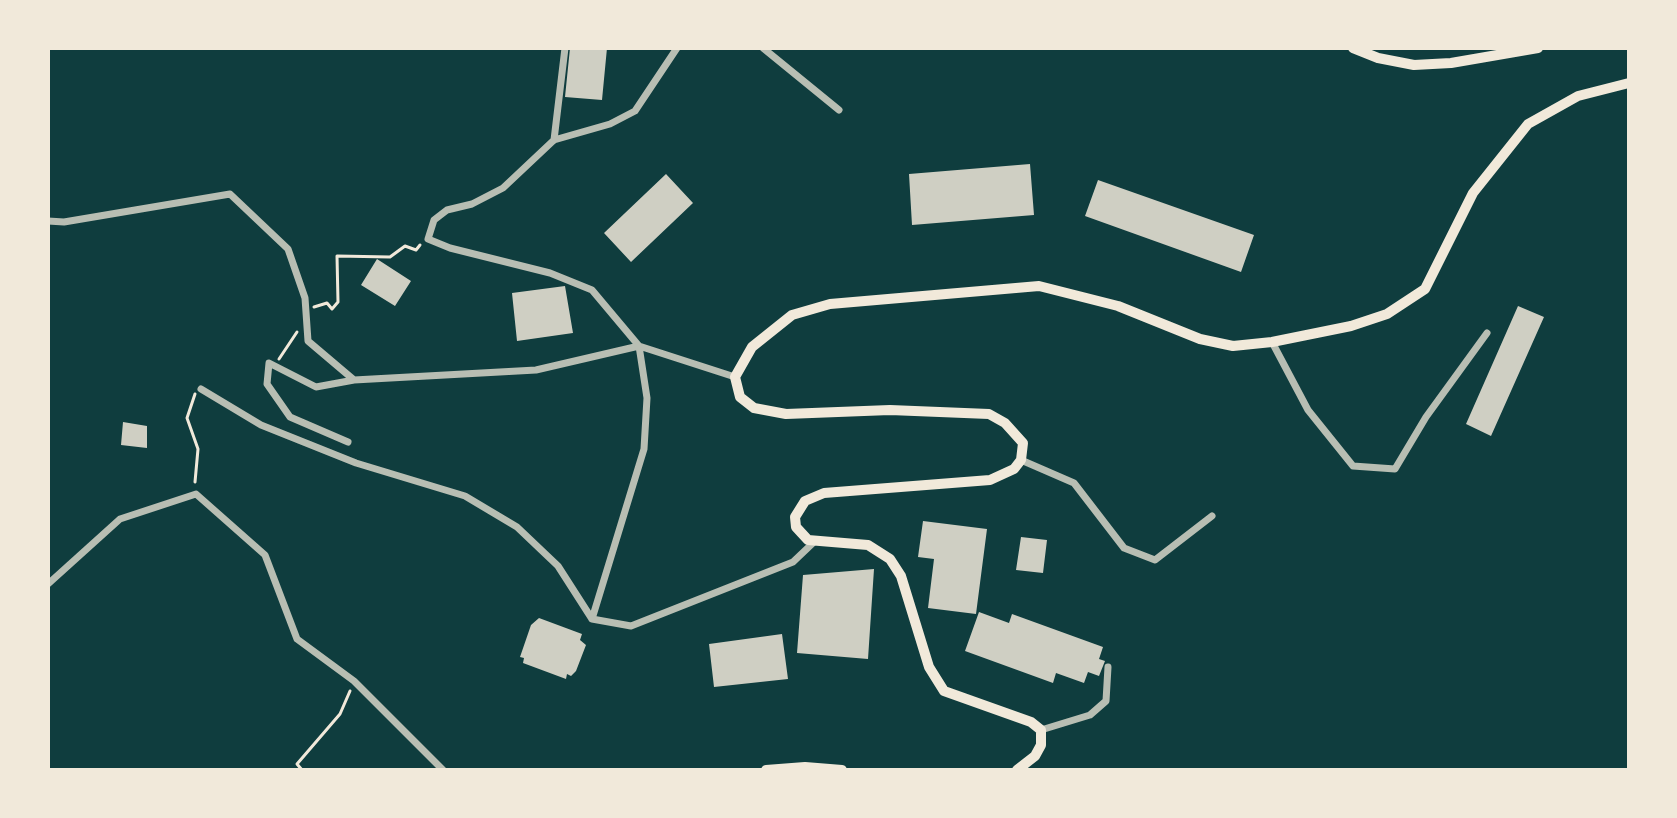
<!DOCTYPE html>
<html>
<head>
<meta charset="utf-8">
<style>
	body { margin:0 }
	#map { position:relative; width:1677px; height:818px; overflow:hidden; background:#0f3d3e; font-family:Lato,sans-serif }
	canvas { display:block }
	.frame { position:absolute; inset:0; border:50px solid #f1e9da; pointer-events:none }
</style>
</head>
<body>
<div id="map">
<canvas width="1677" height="818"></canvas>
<div class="frame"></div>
</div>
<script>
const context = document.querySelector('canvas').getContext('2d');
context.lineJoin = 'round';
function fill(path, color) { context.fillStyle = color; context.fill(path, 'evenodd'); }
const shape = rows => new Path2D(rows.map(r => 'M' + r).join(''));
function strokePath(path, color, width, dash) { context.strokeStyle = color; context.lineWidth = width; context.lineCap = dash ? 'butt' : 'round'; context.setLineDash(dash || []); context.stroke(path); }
fill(shape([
	[570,48,607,48,602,100,565,97],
	[1030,164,1034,215,912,225,909,174],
	[666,174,693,203,631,262,604,233],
	[1098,180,1254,235,1241,272,1085,216],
	[377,259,411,281,395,306,361,285],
	[565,286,573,333,517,341,512,293],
	[1518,306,1544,317,1491,436,1466,424],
	[123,422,147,426,147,448,121,445],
	[923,521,987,529,976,614,928,608,934,559,918,557],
	[1021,537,1047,540,1043,573,1016,570],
	[874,569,868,659,797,653,803,575],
	[979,612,1009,623,1012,614,1103,647,1099,659,1105,661,1099,676,1088,672,1084,683,1056,673,1053,683,965,651],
	[539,618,582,634,580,640,586,645,576,671,571,676,567,674,566,679,523,663,524,658,520,657,531,625],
	[782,634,788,679,714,687,709,644]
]), '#cfcfc3');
strokePath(shape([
	[314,307,327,303,332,309,338,302,337,256,390,257,405,246,416,250,420,245],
	[279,359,297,332],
	[195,482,198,449,187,418,195,394],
	[302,770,297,764,340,714,350,691]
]), '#f1e9da', 3);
strokePath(shape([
	[677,48,635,111,610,124,554,140,503,188,472,204,447,210,434,220,428,239,450,248,550,273,592,290,639,346,735,377],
	[763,48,839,110],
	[554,140,565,48],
	[48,221,64,222,230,194,288,249,305,298,308,341,354,380,536,370,639,346,647,398,644,449,592,619],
	[1272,342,1308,410,1353,466,1395,469,1426,417,1487,333],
	[201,389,261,425,356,463,465,496,517,527,558,566,592,619,631,626,793,562,814,542],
	[348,442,290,417,267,384,269,363,316,387,354,380],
	[1021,460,1074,483,1124,548,1155,560,1212,516],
	[48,584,120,519,196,494,265,555,297,639,354,681,443,770],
	[1041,730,1090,715,1106,701,1108,667]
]), '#b8beb3', 7);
strokePath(shape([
	[1353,48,1378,58,1414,65,1451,63,1538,48],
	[766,770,805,767,842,770],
	[1017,770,1035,756,1041,745,1041,730,1031,722,944,691,929,667,901,576,890,559,868,545,808,540,796,527,795,517,805,501,824,493,990,480,1014,469,1021,460,1023,443,1005,423,989,414,890,410,786,414,754,408,740,397,735,377,752,347,792,315,830,304,1039,286,1118,306,1200,339,1233,346,1272,342,1351,326,1387,314,1425,289,1473,193,1528,124,1578,96,1629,83]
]), '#f1e9da', 10);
</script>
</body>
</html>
